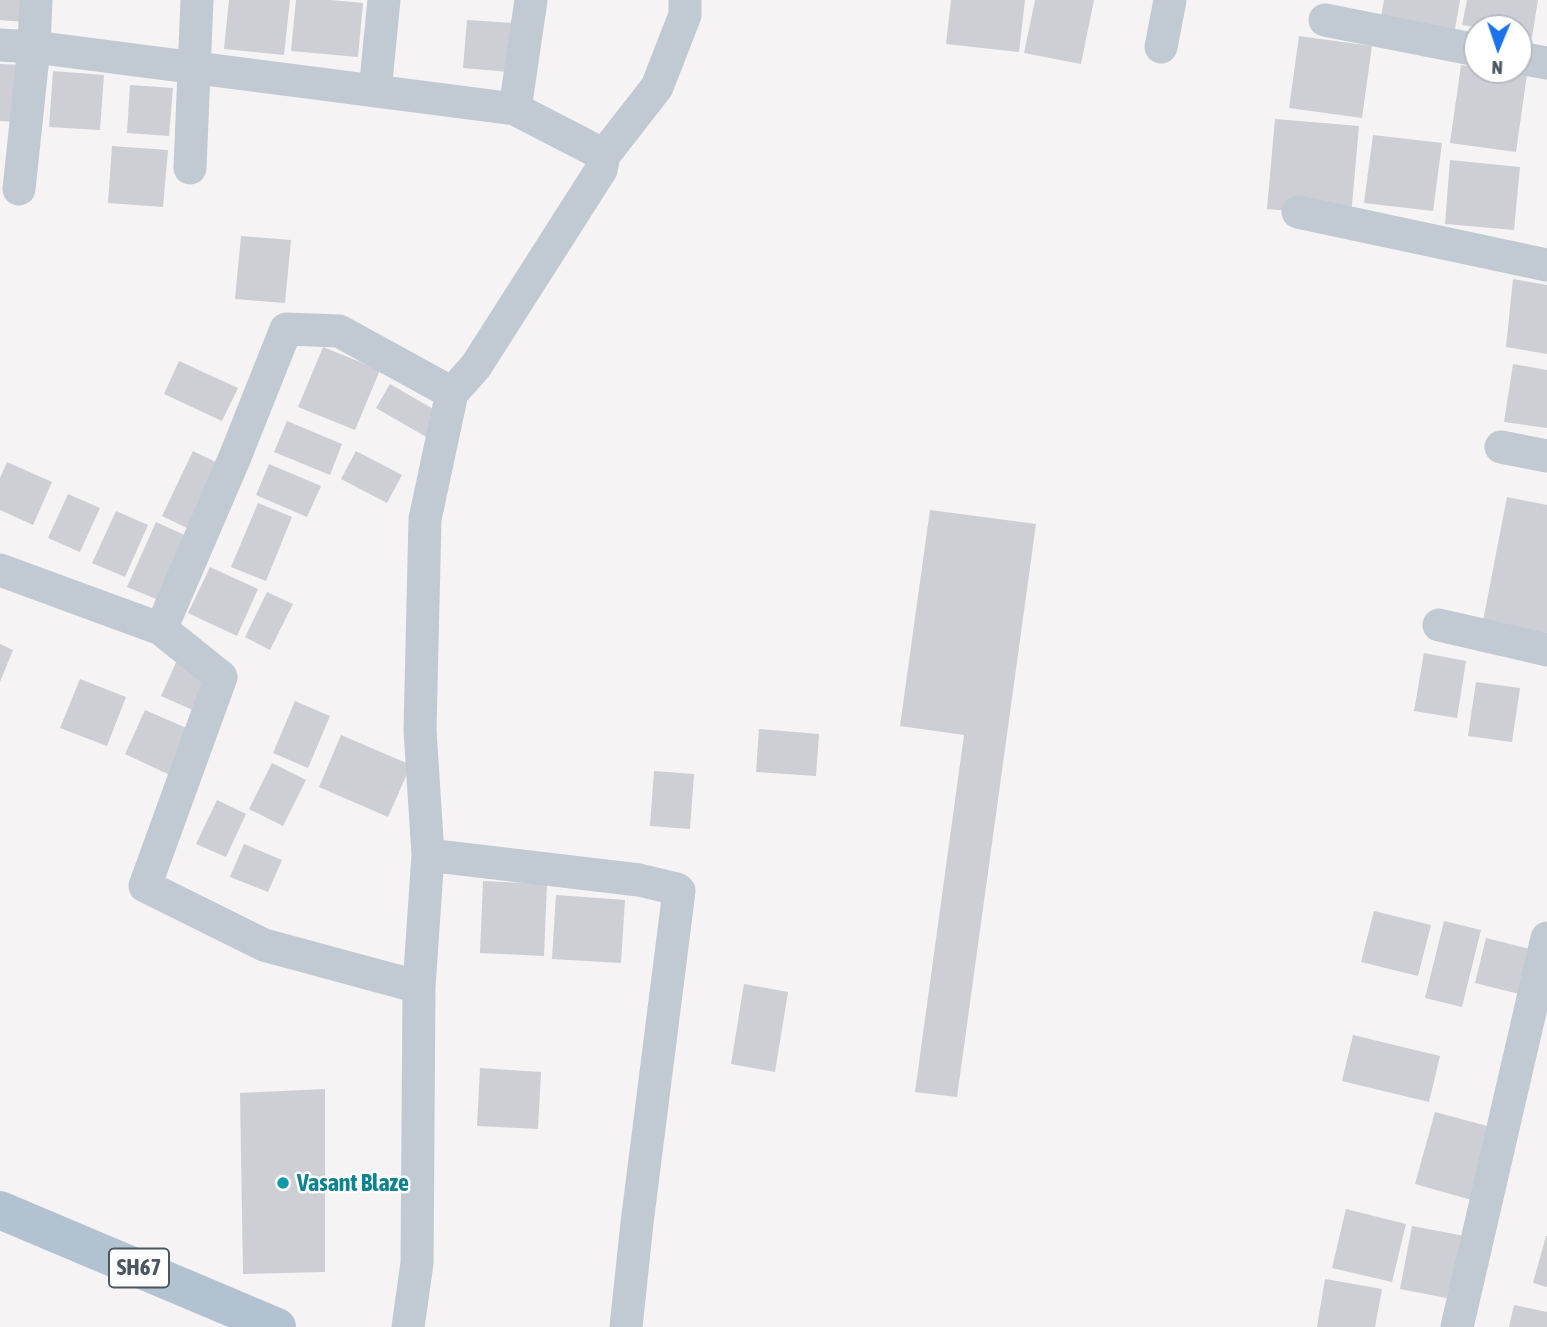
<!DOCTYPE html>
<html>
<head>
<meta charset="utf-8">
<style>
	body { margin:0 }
	#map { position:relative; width:1547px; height:1327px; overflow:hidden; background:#f5f3f3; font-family:"Asap Condensed",sans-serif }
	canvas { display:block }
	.north { position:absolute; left:1463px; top:14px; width:70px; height:70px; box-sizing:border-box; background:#fff; border:2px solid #b7bbc0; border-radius:50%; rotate:182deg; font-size:19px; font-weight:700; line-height:28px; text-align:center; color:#4a5661 }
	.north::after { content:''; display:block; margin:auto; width:24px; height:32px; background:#1a73e8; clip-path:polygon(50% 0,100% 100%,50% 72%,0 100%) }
</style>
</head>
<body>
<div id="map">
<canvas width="1547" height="1327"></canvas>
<div class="north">N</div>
</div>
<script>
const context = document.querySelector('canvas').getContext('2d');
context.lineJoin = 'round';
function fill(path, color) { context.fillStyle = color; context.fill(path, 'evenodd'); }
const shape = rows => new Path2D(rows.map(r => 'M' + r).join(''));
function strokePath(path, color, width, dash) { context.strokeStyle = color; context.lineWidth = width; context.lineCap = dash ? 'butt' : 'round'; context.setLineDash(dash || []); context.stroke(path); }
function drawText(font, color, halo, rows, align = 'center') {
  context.font = font + ' "Asap Condensed",sans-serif'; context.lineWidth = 5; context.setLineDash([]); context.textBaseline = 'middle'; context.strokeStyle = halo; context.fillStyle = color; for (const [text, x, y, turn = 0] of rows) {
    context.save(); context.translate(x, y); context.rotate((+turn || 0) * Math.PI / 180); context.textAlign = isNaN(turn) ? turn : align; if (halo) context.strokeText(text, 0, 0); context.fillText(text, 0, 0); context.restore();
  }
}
fill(shape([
	[0,0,26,0,25,22,0,20],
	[229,0,290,0,284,55,224,49],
	[296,0,331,0,363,3,358,57,291,51],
	[951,0,1025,0,1019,52,946,44],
	[1035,0,1094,0,1081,64,1024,53],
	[1384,0,1460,0,1455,29,1381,17],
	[1467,0,1538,0,1532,37,1519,35,1519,28,1480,28,1462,25],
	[467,20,513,23,509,72,463,68],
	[1299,36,1372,46,1362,118,1289,108],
	[0,64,22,65,18,122,0,121],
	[1461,65,1477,67,1477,70,1498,70,1527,74,1516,152,1450,143],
	[53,71,104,75,100,130,49,127],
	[130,85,173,88,169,136,127,133],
	[1275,119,1359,126,1351,216,1267,209],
	[1373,135,1442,143,1433,211,1364,203],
	[112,146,168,150,163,207,108,203],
	[1450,160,1520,167,1514,230,1445,224],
	[241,236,291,240,285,303,235,299],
	[1513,279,1547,285,1547,354,1506,347],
	[323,347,380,370,355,430,298,407],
	[179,361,238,388,222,421,164,394],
	[1513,364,1547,370,1547,428,1504,422],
	[390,384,442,414,428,438,376,408],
	[287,421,342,444,330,475,274,452],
	[193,451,222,465,191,530,162,516],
	[356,451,402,475,387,503,341,479],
	[7,462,52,482,33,525,0,510,0,478],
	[269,464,321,486,307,517,256,495],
	[68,494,100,508,80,552,48,538],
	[1507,497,1547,505,1547,633,1483,621],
	[258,503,292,517,266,581,231,567],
	[930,510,1036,524,957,1097,915,1092,964,735,900,726],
	[116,511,148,525,125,577,92,563],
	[156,522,189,537,161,601,127,587],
	[210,567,258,589,237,636,188,613],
	[267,592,293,604,270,650,245,637],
	[0,644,13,650,0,682],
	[1424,653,1466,661,1457,718,1414,711],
	[178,658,214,675,197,712,161,696],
	[80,679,126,697,107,746,60,728],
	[1476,682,1520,688,1512,742,1468,736],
	[295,701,330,716,308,768,273,753],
	[145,710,191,730,170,775,125,754],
	[759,729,819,734,816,776,756,772],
	[341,735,411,765,388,817,319,787],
	[272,763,306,780,283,826,249,809],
	[654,771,694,774,690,829,650,826],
	[217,800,246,814,226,857,196,844],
	[244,844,282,860,268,892,230,877],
	[483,881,547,884,544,956,480,953],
	[556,895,625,900,621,963,552,959],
	[1374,911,1431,925,1418,976,1361,962],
	[1444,921,1481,930,1462,1007,1425,998],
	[1486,938,1542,952,1531,997,1475,983],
	[744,984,788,992,775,1072,731,1064],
	[1353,1035,1440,1056,1429,1102,1342,1081],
	[480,1068,541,1072,538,1129,477,1126],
	[325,1089,325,1272,243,1274,240,1093],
	[1435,1112,1502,1130,1482,1203,1415,1184],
	[1346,1209,1406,1224,1392,1282,1332,1268],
	[1412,1226,1475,1238,1462,1301,1400,1289],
	[1546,1236,1547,1236,1547,1287,1533,1283],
	[1325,1279,1382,1289,1375,1327,1317,1327],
	[1514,1305,1547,1312,1547,1327,1509,1327]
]), '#cdcfd5');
strokePath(shape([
	[1325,20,1477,50],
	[0,45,34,47,515,109,604,155],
	[1161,47,1170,0],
	[1519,58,1547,63],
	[375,91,384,0],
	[515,109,531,0],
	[190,168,197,0],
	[19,189,34,47,36,0],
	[1298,212,1547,265],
	[1501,447,1547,456],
	[0,570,161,629,221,677,145,886,264,945,419,987],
	[1439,625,1547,650],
	[161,629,235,457,286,329,339,331,452,393],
	[428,855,639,880,677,889,679,891,637,1223,626,1327],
	[408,1327,417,1263,419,987,428,855,420,730,425,519,452,393,476,366,601,170,604,155,657,87,685,15,685,0],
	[1457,1327,1547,938]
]), '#c1cad2', 33);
strokePath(shape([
	[0,1210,277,1327]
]), '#b3c2d1', 38);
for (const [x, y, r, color] of [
	[283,1183,7,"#0f9aa8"]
]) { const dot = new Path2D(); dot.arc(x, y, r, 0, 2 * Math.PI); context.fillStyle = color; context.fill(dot); strokePath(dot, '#fff', 2.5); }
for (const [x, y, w] of [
	[139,1268,60]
]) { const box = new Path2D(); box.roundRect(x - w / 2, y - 19.5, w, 39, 5); context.fillStyle = '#fff'; context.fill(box); strokePath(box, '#4a5661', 2); }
drawText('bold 23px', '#4a5661', null, [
	["SH67",139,1268]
]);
drawText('bold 24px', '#0d838f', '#fff', [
	["Vasant Blaze",297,1183]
], 'left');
</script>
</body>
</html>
